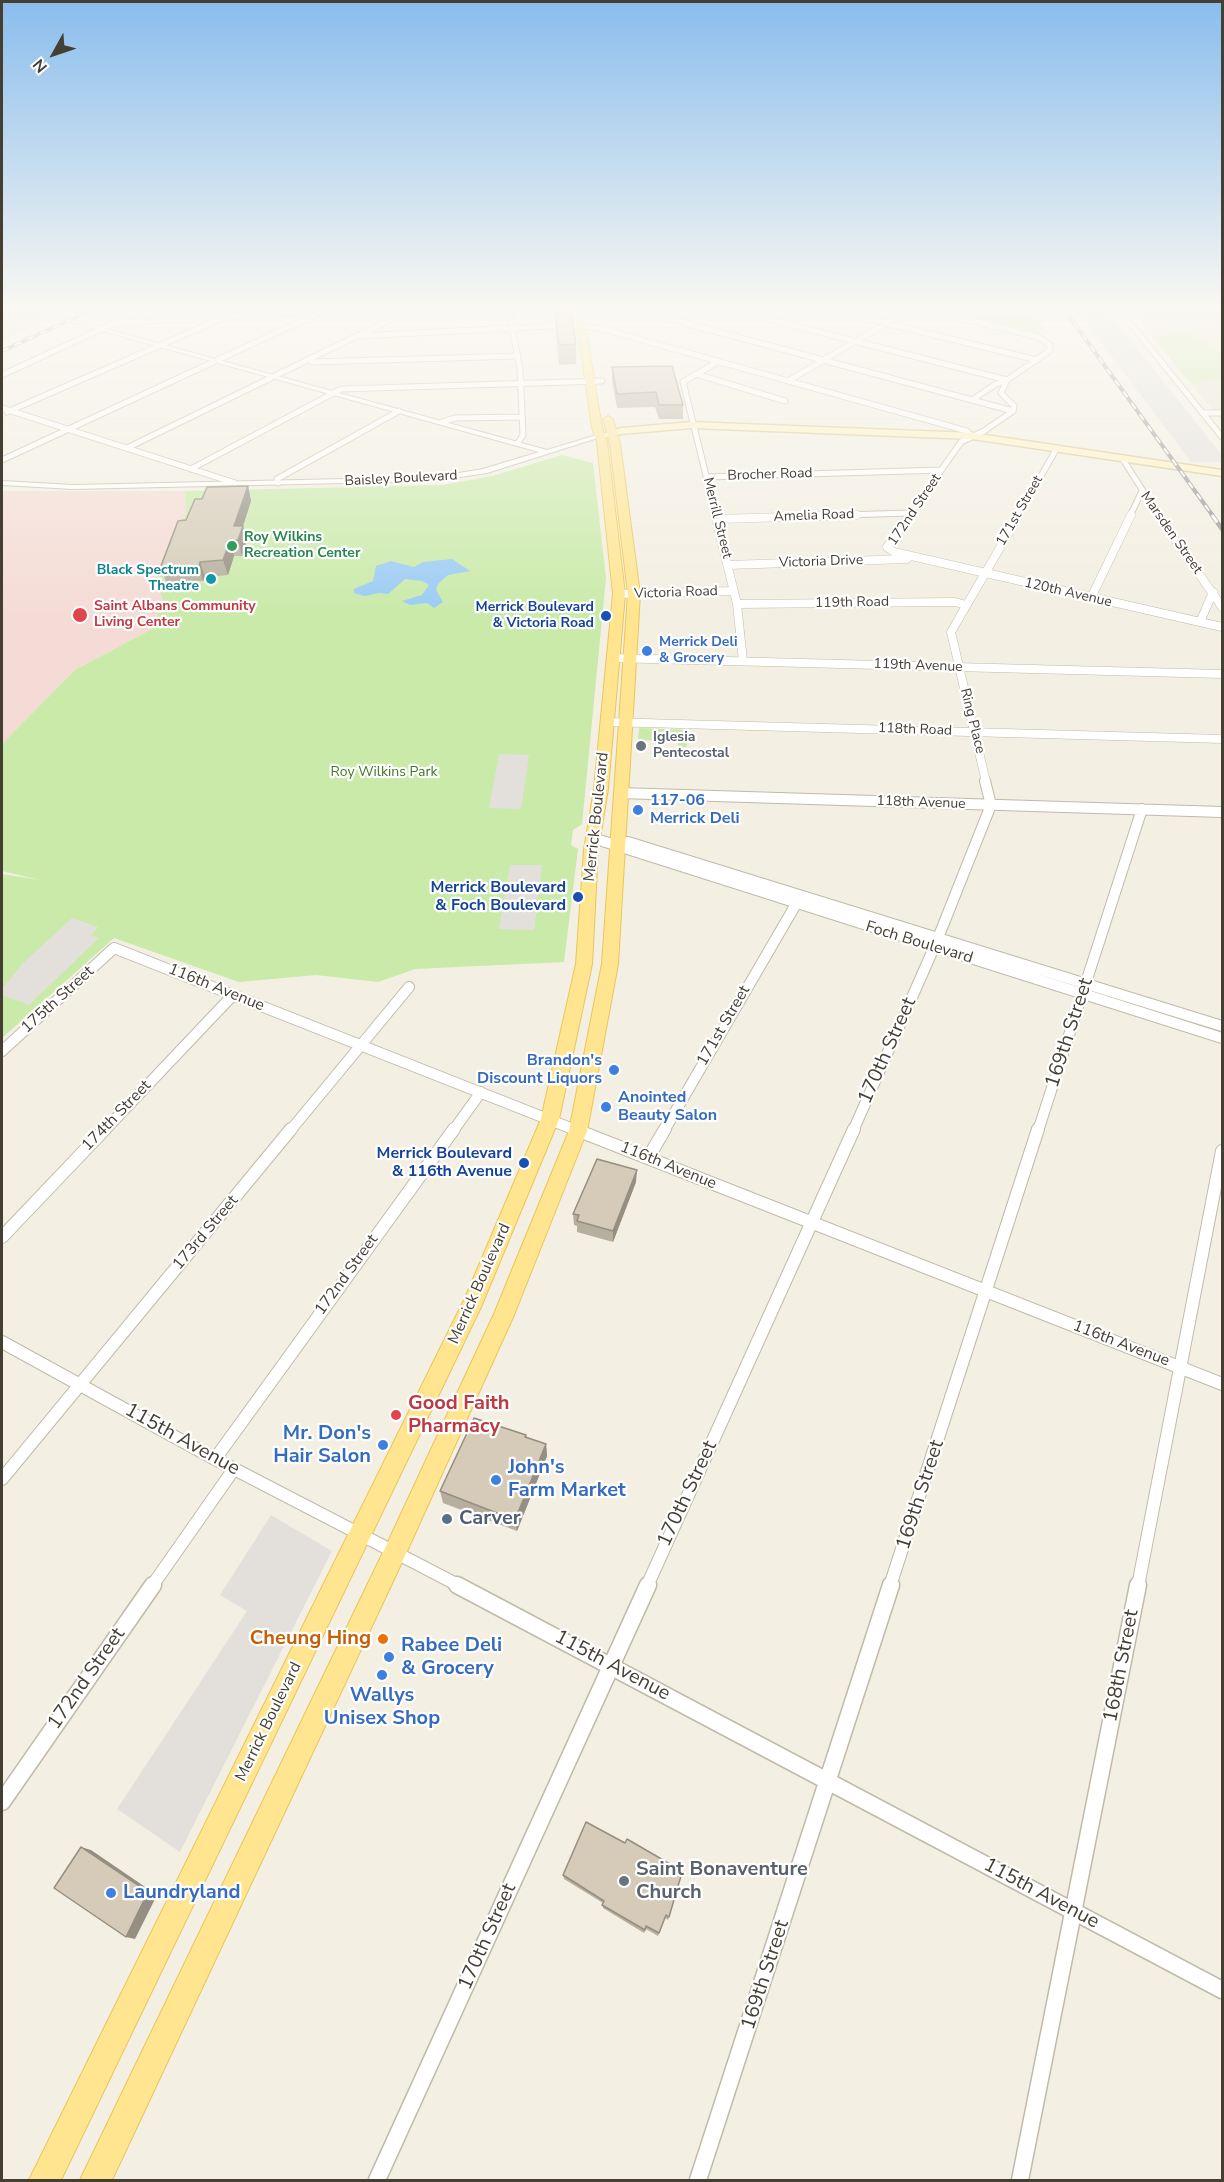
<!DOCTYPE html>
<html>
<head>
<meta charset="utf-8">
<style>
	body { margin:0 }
	#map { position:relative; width:1224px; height:2182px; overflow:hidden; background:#f3efe3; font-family:"Nunito Sans",sans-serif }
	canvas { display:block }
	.frame { position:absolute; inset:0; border:3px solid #453f33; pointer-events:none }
	.north { position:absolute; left:24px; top:24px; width:60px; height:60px; -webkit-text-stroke:4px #fff; paint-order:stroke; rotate:230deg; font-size:16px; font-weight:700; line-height:24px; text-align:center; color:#453f33 }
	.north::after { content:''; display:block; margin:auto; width:21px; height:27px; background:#453f33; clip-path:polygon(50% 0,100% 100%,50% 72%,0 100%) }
</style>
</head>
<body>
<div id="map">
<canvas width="1224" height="2182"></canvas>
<div class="frame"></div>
<div class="north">N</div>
</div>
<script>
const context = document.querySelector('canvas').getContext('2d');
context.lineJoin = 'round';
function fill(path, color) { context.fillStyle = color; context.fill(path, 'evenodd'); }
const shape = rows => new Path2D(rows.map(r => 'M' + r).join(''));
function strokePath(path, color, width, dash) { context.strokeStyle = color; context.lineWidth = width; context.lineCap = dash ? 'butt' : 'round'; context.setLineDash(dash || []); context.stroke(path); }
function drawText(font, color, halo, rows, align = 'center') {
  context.font = font + ' "Nunito Sans",sans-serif'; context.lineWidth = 4.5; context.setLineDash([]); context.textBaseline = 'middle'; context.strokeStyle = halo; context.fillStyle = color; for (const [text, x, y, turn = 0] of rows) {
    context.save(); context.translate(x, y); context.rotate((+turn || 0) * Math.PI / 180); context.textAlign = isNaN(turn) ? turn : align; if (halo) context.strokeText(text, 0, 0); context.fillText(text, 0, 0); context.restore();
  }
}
fill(shape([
	[2,312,69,312,2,340],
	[1132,312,1222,312,1222,420,1220,419]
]), '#e7e1d1');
fill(shape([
	[2,491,185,491,186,514,172,536,156,576,164,601,152,629,75,670,2,744]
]), '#f5dbd5');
fill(shape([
	[951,312,1029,312,1045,329,1039,333],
	[1185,332,1222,352,1222,378,1191,384,1153,337],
	[562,455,593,463,606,578,582,824,573,830,571,845,578,849,564,962,415,969,378,982,316,975,239,982,114,938,2,1038,2,874,40,880,2,871,2,744,75,670,152,629,163,601,156,576,172,536,186,514,185,491,442,485,492,476],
	[639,728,687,730,687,747,678,747,678,741,638,740]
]), '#c9eaa9');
fill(shape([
	[1078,312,1108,312,1222,455,1222,462,1191,462],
	[1196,312,1222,312,1222,324,1167,333,1145,321],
	[499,754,529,755,521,809,489,808],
	[510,865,542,865,534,930,499,929],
	[72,918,98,927,91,935,99,938,29,1005,2,995,2,989,22,964],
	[271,1515,332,1551,180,1852,117,1809,247,1611,220,1595]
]), '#e3e0dc');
fill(shape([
	[452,559,470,571,448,575,438,584,436,590,443,602,434,608,427,603,410,605,402,601,422,595,429,585,422,581,405,579,388,594,379,593,365,596,354,593,354,589,373,581,376,566,391,561,414,567,423,562]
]), '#9acbf4');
const minorFar4 = shape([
	[509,312,520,369,523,435,518,443],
	[644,312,1013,411],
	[741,312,1007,380],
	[840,312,1037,360],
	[936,312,1038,337,1050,345,1049,351,1007,380,996,384,972,400],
	[1121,312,1222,437],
	[1121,312,1142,312],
	[117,323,316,312],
	[358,336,572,325,599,328,967,431,972,436],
	[312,362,518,356],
	[696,374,785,401],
	[2,375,138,312],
	[1007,380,1001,393,1014,406,1013,411],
	[788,381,905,312],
	[2,408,235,483],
	[7,412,225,317],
	[1203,413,1222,413],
	[442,422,455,418,522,417],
	[127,448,406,312],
	[1122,458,1159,516],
	[2,460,321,312],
	[191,469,341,389,602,381],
	[706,477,941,470],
	[278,483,277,479,399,411],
	[716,516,683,382,719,361],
	[809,516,910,513],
	[909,516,961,442,984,431,1013,411],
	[1018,516,1057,448],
	[1130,516,1142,491]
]);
const minorFar3 = shape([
	[715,515,737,604,743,661],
	[910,515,887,547,894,552,1222,627],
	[1158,515,1222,607],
	[718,519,857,515],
	[728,565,907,559],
	[619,594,734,591],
	[1091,598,1131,515],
	[737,604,955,602,966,605],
	[1200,622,1213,592],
	[613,658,1222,674],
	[607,722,1222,739],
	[986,782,951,632,1019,515]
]);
const minorFar2 = shape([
	[620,793,1222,812],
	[593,838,1222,1038],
	[617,845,628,842,1222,1026],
	[2,1051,114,948,578,1131],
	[104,1131,233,995],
	[290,1131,409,987],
	[453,1131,481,1092],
	[664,1131,799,899],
	[853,1131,936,943,991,805,985,781],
	[1038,1131,1142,809]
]);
const minorFar1 = shape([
	[574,1129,1222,1384],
	[648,1158,665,1129],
	[2,1237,105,1129],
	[2,1342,215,1459,460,1586],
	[215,1459,454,1129],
	[2,1479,291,1129],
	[152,1586,234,1469],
	[647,1586,854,1129],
	[890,1586,1038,1129],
	[1138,1586,1222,1151]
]);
const minor = shape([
	[457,1585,1222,1990],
	[2,1802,153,1585],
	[377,2180,648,1585],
	[698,2180,891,1585],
	[1020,2180,1138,1585]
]);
const tertiary = shape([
	[34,312,44,312,547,450,600,434,604,436,487,473,435,481,73,489,2,485,2,481,73,485,435,477,483,469,539,452,34,312]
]);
const secondary = shape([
	[692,422,972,433,1222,470,1222,476,972,439,692,428,621,434,600,439,596,436,621,428,692,422]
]);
const primary = shape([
	[571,312,579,312,587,336,602,428,607,442,625,594,608,789,598,850,592,964,559,1119,481,1307,61,2180,29,2180,465,1298,541,1119,576,964,584,850,594,789,613,594,597,442,592,428,579,336,571,312],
	[608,416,613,419,620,444,640,594,618,964,587,1131,514,1315,403,1560,112,2180,80,2180,387,1544,494,1314,569,1131,602,964,628,594,610,444,603,419,608,416]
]);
strokePath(minorFar4, '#c1baa8', 7);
strokePath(minorFar3, '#c1baa8', 9);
strokePath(minorFar2, '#c1baa8', 12);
strokePath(minorFar1, '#c1baa8', 14);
strokePath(minor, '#c1baa8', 19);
strokePath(tertiary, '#c1baa8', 2);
strokePath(secondary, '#d5c68f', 3);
strokePath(primary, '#eac659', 2);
strokePath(minorFar4, '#fff', 5);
strokePath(minorFar3, '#fff', 8);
strokePath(minorFar2, '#fff', 10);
strokePath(minorFar1, '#fff', 12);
strokePath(minor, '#fff', 16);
fill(tertiary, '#fff');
fill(secondary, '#fff3c1');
fill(primary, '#ffe590');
const railFar1 = shape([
	[1066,312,1213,516],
	[2,351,87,312]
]);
const rail = shape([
	[1212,515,1222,529]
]);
strokePath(railFar1, '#949494', 4);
strokePath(rail, '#949494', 4.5);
strokePath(railFar1, '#fff', 2, [7]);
strokePath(rail, '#fff', 3, [9]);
fill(shape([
	[554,312,576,344,576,364,559,365],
	[612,367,683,405,683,419,659,419,655,407,617,408,612,381],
	[248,486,251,501,243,526,247,541,242,556,234,556,228,575,205,577,203,581,166,582,161,566,202,499],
	[636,1182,613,1242,577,1232,577,1226,574,1225,573,1214],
	[526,1435,527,1437,546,1444,547,1456,517,1531,443,1503,440,1491],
	[669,1869,669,1917,668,1920,665,1918,658,1936,646,1929,644,1933,603,1908,603,1903,564,1879,563,1875]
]), '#b7af9e');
fill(shape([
	[248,486,251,501,243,526,247,541,242,556,234,526],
	[230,541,234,556,228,575,223,560],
	[200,562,205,577,203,581,199,566],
	[637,1170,636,1182,613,1242,613,1231],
	[546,1444,547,1456,517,1531,515,1520],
	[81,1847,91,1850,157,1895,135,1939,126,1937]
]), '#958e81');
const building = shape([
	[555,312,571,312,576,344,559,345,555,312],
	[672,366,683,405,659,405,656,392,617,394,612,367,672,366],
	[248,486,234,526,243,526,238,540,230,541,223,560,200,562,199,566,161,566,178,521,186,520,195,499,202,499,207,487,248,486],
	[597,1159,637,1170,613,1231,577,1221,579,1215,573,1214,597,1159],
	[474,1418,526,1435,525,1437,546,1444,515,1520,440,1491,474,1418],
	[586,1822,625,1843,627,1839,670,1864,669,1869,681,1876,669,1917,666,1915,659,1933,646,1926,645,1930,602,1905,604,1901,563,1875,586,1822],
	[81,1847,148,1892,126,1937,54,1888,81,1847]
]);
fill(building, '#d5cbb8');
strokePath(building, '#958e81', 1.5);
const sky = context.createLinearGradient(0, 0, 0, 618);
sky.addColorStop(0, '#89bded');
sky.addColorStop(0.5, '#faf8f2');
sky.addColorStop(1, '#faf8f200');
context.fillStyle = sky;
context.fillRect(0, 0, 1224, 618);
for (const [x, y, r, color] of [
	[232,546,6,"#2e9e5b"],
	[211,579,6,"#0f9aa8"],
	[80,615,8,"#e0444e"],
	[606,616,6,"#1a4fb4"],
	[647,651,6,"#3f7fe0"],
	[641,746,6,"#6b7280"],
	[638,810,6,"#3f7fe0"],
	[578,897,6,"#1a4fb4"],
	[614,1070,6,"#3f7fe0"],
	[606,1107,6,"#3f7fe0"],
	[524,1163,6,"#1a4fb4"],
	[396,1415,6,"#e0444e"],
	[383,1445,6,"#3f7fe0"],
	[496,1480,6,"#3f7fe0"],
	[447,1519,6,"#5c6f8a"],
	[383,1639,6,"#e8710a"],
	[389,1657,6,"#3f7fe0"],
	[382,1675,6,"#3f7fe0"],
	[624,1881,6,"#6b7280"],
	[111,1893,6,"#3f7fe0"]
]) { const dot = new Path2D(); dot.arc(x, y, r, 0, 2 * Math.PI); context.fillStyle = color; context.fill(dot); strokePath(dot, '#fff', 2); }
drawText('14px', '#453f33', '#fff', [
	["Brocher Road",770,475,-2],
	["Baisley Boulevard",401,479,-3],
	["172nd Street",915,510,-56],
	["171st Street",1020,511,-60],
	["Amelia Road",814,516,-2],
	["Merrill Street",717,518,76],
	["Marsden Street",1171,533,55],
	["Victoria Drive",821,562,-2],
	["Victoria Road",676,593,-2],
	["120th Avenue",1068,593,13],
	["119th Road",852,603,-1],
	["119th Avenue",918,666,2],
	["Ring Place",972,721,76],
	["118th Road",915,730,2],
	["118th Avenue",921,803,2]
]);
drawText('bold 14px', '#27864d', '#fff', [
	["Roy Wilkins",244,538],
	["Recreation Center",244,554]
], 'left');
drawText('bold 14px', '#0d838f', '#fff', [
	["Black Spectrum",199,571],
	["Theatre",199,587]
], 'right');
drawText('bold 14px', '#be3a42', '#fff', [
	["Saint Albans Community",94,607],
	["Living Center",94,623]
], 'left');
drawText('bold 14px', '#164399', '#fff', [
	["Merrick Boulevard",594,608],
	["& Victoria Road",594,624]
], 'right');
drawText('bold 14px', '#366cbe', '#fff', [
	["Merrick Deli",659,643],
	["& Grocery",659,659]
], 'left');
drawText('bold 14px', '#5b616d', '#fff', [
	["Iglesia",653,738],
	["Pentecostal",653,754]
], 'left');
drawText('14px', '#3f7923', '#fff', [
	["Roy Wilkins Park",384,773]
]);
drawText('bold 16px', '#366cbe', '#fff', [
	["117-06",650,801],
	["Merrick Deli",650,819],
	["Brandon's",602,1061,"right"],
	["Discount Liquors",602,1079,"right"],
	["Anointed",618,1098],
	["Beauty Salon",618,1116]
], 'left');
drawText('16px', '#453f33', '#fff', [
	["Merrick Boulevard",597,817,-84],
	["Foch Boulevard",919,943,17],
	["116th Avenue",216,988,22],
	["175th Street",58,1000,-42],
	["171st Street",724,1026,-60],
	["174th Street",117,1116,-46],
	["116th Avenue",668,1166,22],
	["173rd Street",206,1233,-50],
	["172nd Street",347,1275,-54],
	["Merrick Boulevard",480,1284,-66],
	["116th Avenue",1121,1344,21],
	["Merrick Boulevard",269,1722,-64]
]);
drawText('bold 16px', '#164399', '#fff', [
	["Merrick Boulevard",566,888],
	["& Foch Boulevard",566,906],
	["Merrick Boulevard",512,1154],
	["& 116th Avenue",512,1172]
], 'right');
drawText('20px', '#453f33', '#fff', [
	["169th Street",1070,1033,-72],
	["170th Street",888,1051,-66],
	["115th Avenue",182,1440,29],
	["170th Street",688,1494,-65],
	["169th Street",921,1495,-72],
	["115th Avenue",612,1666,28],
	["168th Street",1122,1666,-79],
	["172nd Street",87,1679,-55],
	["115th Avenue",1041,1894,28],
	["170th Street",488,1937,-66],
	["169th Street",766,1975,-72]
]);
drawText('bold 20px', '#be3a42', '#fff', [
	["Good Faith",408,1404],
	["Pharmacy",408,1427]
], 'left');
drawText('bold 20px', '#366cbe', '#fff', [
	["Mr. Don's",371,1434,"right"],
	["Hair Salon",371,1457,"right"],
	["John's",508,1468],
	["Farm Market",508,1491],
	["Rabee Deli",401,1646],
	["& Grocery",401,1669],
	["Wallys",382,1696,"center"],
	["Unisex Shop",382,1719,"center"],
	["Laundryland",123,1893]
], 'left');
drawText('bold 20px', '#4e5e75', '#fff', [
	["Carver",459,1519]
], 'left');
drawText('bold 20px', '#c56008', '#fff', [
	["Cheung Hing",371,1639]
], 'right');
drawText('bold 20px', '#5b616d', '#fff', [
	["Saint Bonaventure",636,1870],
	["Church",636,1893]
], 'left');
</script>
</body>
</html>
